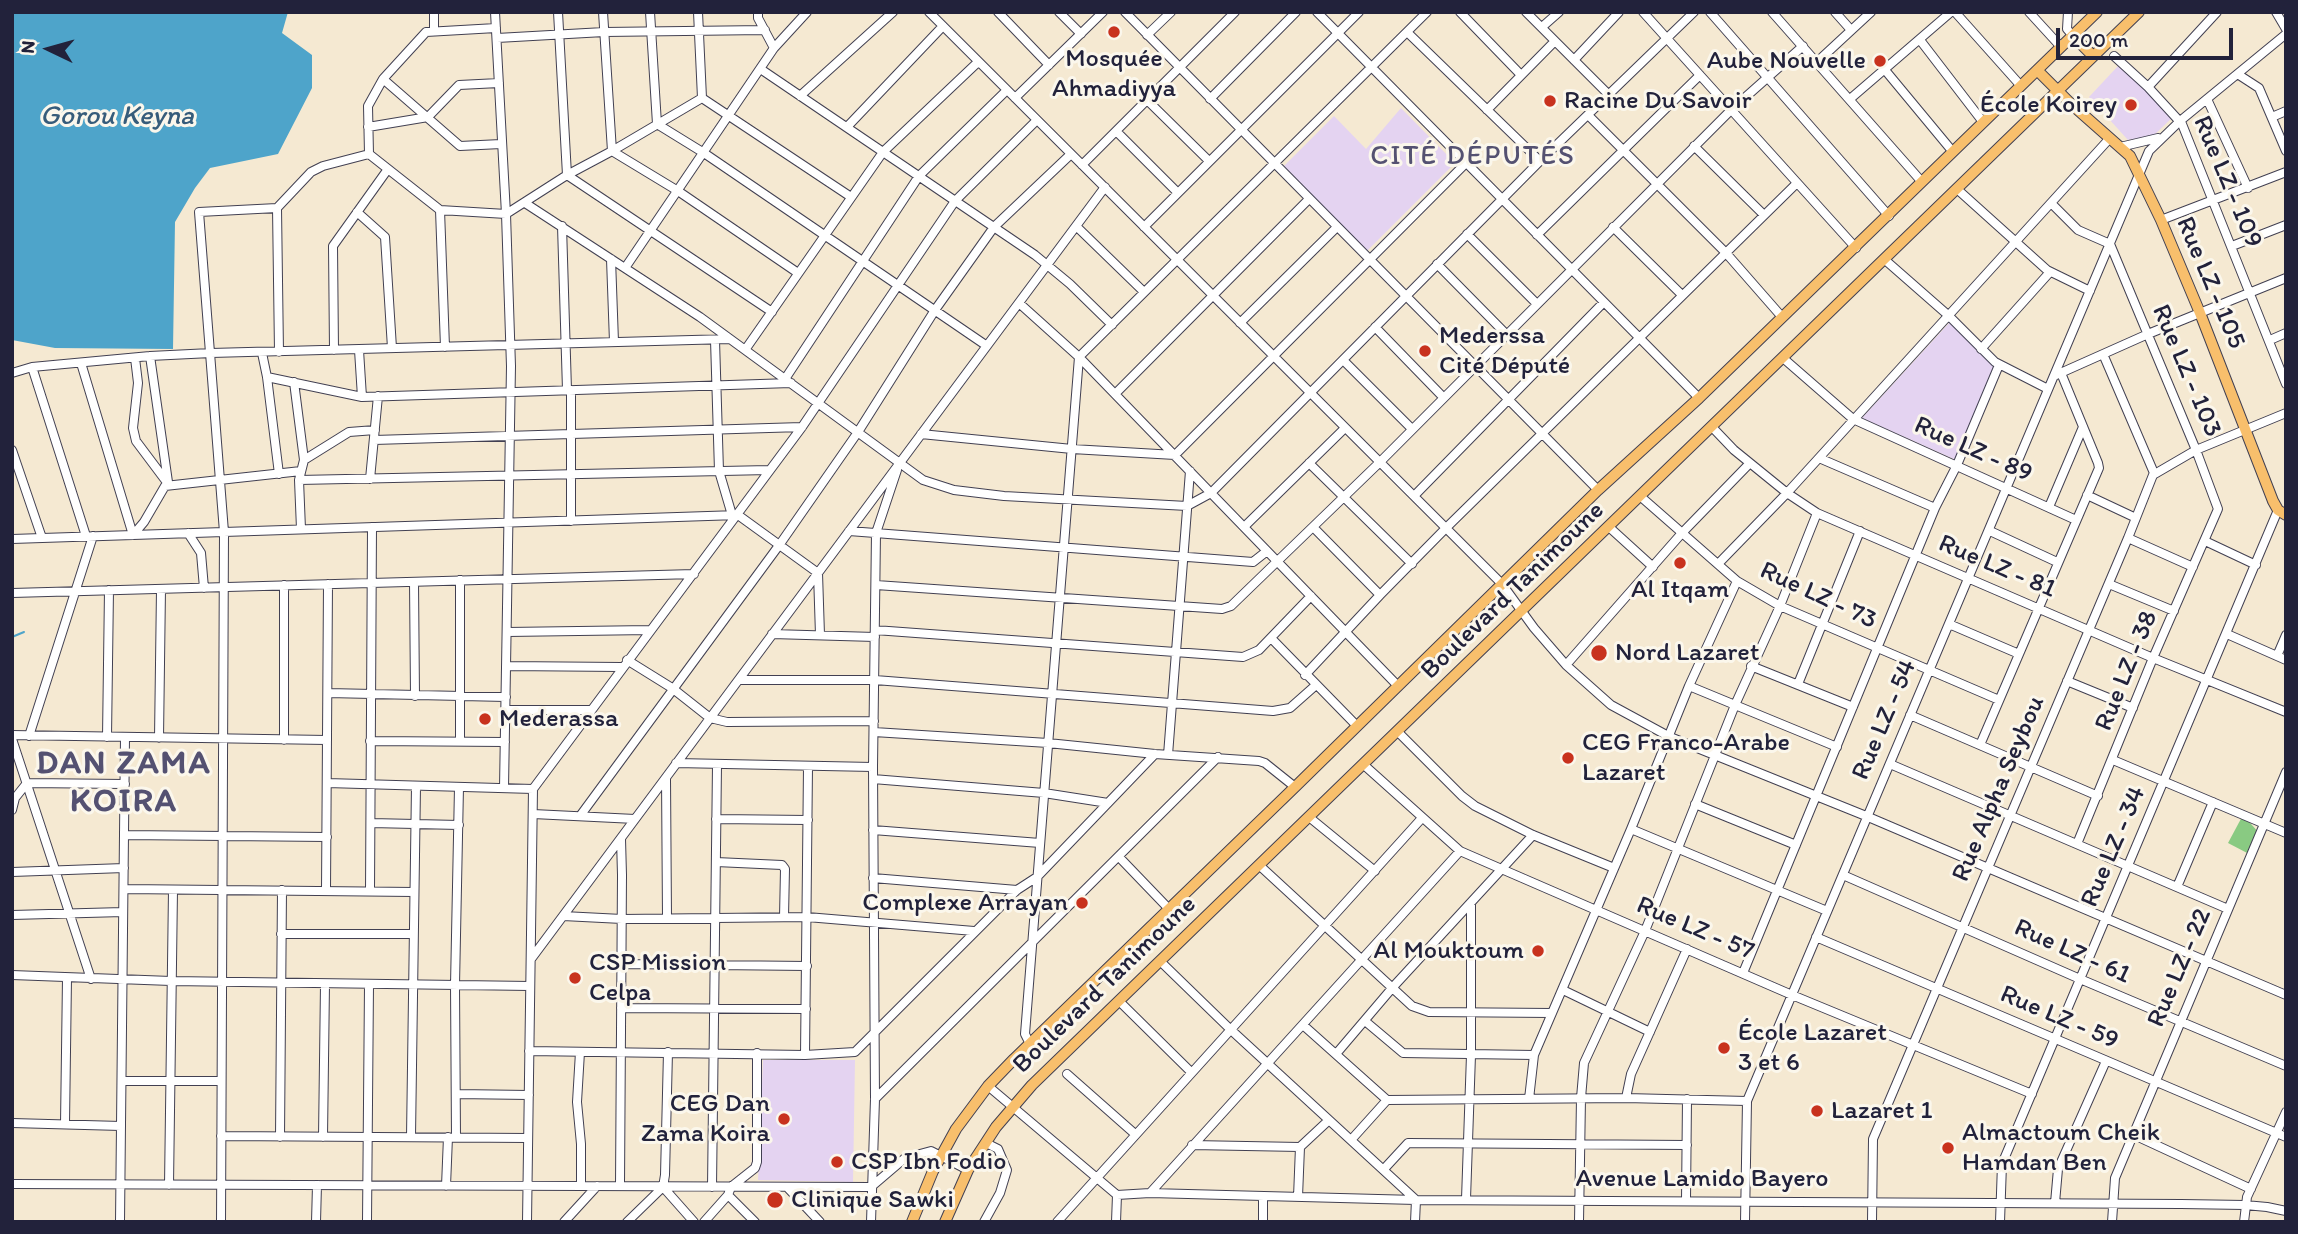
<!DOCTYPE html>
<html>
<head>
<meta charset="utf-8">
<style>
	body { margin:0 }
	#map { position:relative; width:2298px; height:1234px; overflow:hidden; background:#f5e9d2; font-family:Itim,sans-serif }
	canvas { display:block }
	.frame { position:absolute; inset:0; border:14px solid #22223b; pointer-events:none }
	.north { position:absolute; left:14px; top:14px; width:70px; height:70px; -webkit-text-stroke:5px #fbf7ec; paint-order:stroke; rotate:275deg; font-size:19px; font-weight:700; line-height:28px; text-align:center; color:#22223b }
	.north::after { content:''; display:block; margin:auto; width:24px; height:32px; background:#22223b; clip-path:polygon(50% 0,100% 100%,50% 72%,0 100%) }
	.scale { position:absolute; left:2056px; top:28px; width:177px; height:32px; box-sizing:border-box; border:4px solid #22223b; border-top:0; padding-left:9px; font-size:21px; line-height:24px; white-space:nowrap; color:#22223b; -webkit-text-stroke:5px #fbf7ec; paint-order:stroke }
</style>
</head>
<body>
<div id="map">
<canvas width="2298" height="1234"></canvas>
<div class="frame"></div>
<div class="north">N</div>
<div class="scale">200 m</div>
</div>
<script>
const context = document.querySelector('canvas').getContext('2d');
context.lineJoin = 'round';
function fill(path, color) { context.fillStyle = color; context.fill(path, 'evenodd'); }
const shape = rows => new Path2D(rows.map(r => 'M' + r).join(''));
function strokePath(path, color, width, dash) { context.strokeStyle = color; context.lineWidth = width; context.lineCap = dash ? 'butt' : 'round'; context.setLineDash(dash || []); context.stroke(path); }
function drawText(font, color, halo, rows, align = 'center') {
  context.font = font + ' Itim,sans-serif'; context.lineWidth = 6; context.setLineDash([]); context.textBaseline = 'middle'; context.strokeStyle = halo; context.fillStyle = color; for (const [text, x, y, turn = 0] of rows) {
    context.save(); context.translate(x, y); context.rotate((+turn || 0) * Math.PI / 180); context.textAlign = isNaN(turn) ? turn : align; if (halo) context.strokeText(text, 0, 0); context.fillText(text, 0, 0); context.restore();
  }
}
fill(shape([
	[2118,66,2174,116,2150,139,2140,141,2139,138,2128,140,2089,97],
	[1401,108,1455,163,1367,251,1284,166,1334,116,1366,149],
	[1950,322,1996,368,1956,460,1862,418],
	[763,1060,855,1060,853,1182,758,1180]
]), '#e4d3f1');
fill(shape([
	[2243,815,2260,834,2251,855,2228,843]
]), '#89ca82');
fill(shape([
	[12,12,288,12,282,33,312,55,312,88,278,154,210,168,195,188,175,222,173,349,55,348,12,340]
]), '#4ea4ca');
strokePath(shape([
	[12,637,24,632]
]), '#4ea4ca', 2);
const minor = shape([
	[434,12,434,31],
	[495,12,506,214,511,366,504,788],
	[558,12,567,175,772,312],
	[603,12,612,151,678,191,798,273],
	[650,12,657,124,704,153,987,346],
	[698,12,702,98],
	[758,12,758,18,774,48],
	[929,12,1502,584,1534,628,1566,665,1611,705,1670,737,1866,816,2286,995],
	[998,12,1049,65],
	[1059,12,1081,34],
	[1125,12,1598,490],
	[1317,12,1699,398],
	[1460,12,1521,75],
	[1526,12,1608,94],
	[1643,12,1856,248],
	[1710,12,1889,216],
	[1772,12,1922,182],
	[1835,12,1851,30],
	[1955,12,2021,86],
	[2029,12,2061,47],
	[2068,12,2067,29,2073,36],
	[2276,12,2286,29],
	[1542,27,1559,12],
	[496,28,426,32,383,79,460,146,501,144],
	[1407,32,1540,161],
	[1147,35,1171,12],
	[497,38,604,32,765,30],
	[1920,40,1983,122],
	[2114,56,2148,87,2182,124,2286,384],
	[1574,60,1619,12],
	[1817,62,1871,12],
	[762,70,1035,255,1070,284,1112,325],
	[1885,70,1953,152],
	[2239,75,2259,88,2286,151],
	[2148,87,2217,12],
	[800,96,893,12],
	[702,98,851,197],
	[1015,98,1103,12],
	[1210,99,1296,12],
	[1850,99,1951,12],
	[2207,99,2248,188],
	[1147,100,1209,161],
	[1487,110,1555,41],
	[1588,115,1726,253,1782,317],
	[2272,117,2286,111],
	[368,127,428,117,459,85,499,83],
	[847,127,943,26],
	[1116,131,1178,193],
	[1694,146,1764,215],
	[2120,147,2158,138],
	[369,154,440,210,506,214,567,175,612,151,702,98],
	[369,154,368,106,383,79],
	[1082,165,1235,12],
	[1957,189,2047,270,2090,291],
	[525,203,700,317,923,480,954,490,1004,496,1187,506,1211,493,1540,161,1694,12],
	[2051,203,2078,230,2110,244],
	[277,208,279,352],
	[440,210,445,347],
	[357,212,385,237,392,348],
	[2161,220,2286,172],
	[562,226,567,390],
	[1076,226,1144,292],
	[1144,227,1359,12],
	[1613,227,1682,295],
	[1467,234,1536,303],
	[1537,235,1700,75],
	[2232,246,2286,225],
	[611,259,614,342],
	[1884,259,1949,316,1995,362,2048,389],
	[1437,264,1506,334],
	[625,268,774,48,807,12],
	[1019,303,1079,357,1398,686],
	[1240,323,1337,227],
	[1375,327,1443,397],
	[715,340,719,471,732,515],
	[2270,340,2286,333],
	[1981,349,2050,272],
	[334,350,333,246,388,169],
	[359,350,362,397],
	[745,350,883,152,978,62],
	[262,353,267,377,279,474],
	[2103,354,2154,473],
	[150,356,168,482],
	[135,358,138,383,133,428,136,441,169,485],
	[1783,358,1853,419,2076,520],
	[1343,360,1412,429],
	[81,363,133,535],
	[32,367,86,536],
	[12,373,32,367,150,356,211,353,729,339],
	[2056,375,2148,334,2286,278],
	[267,377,362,397,791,383],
	[785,379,919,176,1007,90],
	[294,382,304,460,299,480,301,529],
	[571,390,571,521],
	[1115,394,1309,199],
	[1712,427,1734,450,1787,493,1817,513,2153,658,2286,712],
	[921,434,1072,449,1175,455,1466,163],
	[374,440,802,427],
	[12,450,42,538],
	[1819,458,1935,508],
	[304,460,349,432,375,430],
	[1309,463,1412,564],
	[370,479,378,396],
	[299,480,769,470],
	[2087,495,2136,518],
	[1414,496,1604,302],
	[1640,496,1737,581,1780,606,1999,700],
	[2049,507,2083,427],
	[1244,527,1345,428],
	[1313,527,1380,595],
	[1609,527,1653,567],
	[849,531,1253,562,1267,551],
	[1990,531,2057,562],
	[188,533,201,553,204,588],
	[133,535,144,522,165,486,301,471],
	[2128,538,2193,567],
	[12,539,738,515,818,573,820,635],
	[2205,541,2256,565],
	[1718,564,1787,493,2110,138],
	[414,582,415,696],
	[2109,584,2174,611],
	[876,585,1222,609,1231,606,1380,462,1731,110,1803,46],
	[12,593,694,574],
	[1949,624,2019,654],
	[875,630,1243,657,1259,650,1311,596],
	[507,632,650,630],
	[772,634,875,637],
	[2227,634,2286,660],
	[1271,638,1357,726],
	[2277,656,2286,635],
	[627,660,672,688,710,718,727,722,874,721],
	[1566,665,1682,533,1750,463],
	[506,666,621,667],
	[1751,666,1853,707],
	[1305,675,1380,595,1446,528,1797,183],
	[739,680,875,680,1273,711,1290,708,1316,685],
	[2067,681,2133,708],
	[1798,684,1860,531],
	[1689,686,1837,747],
	[328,693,506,697],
	[506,710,591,710],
	[1910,715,2098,796],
	[874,732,1048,743,1155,754,1259,761,1265,763,1295,787],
	[1398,732,1462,796,1475,806,1533,835,1614,868],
	[12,735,327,740],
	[29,736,93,536],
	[107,737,109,590],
	[159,738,161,589],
	[12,739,91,979],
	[284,740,284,585],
	[370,741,505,742],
	[460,741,460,580],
	[1980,745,2099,468,2098,463,2061,373],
	[1168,755,1190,471],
	[2113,760,2286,833],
	[676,763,873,767],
	[1890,764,2228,909],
	[1364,765,1460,851,1792,995,2032,1094],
	[666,778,667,918],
	[873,779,1044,793,1108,803],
	[327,783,533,789],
	[1695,804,1796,845],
	[12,810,15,798,27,783,125,784],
	[533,814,635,819],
	[580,816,780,544,858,432,935,310,994,227,1071,154],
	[1309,817,1375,871],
	[716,819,808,820],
	[371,823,459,825],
	[1631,829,1827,911],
	[873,830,1040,843],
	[124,835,327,837],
	[2077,844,2153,658,2218,509,2196,450,2110,244],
	[1119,857,1169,909],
	[716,862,782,865,785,869,784,917],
	[1259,865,1412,1006,1429,1012,1552,1013],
	[12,872,124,868],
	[1843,875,2080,979,2286,1066],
	[873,878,1017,890],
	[2177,887,2213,802],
	[124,889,414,892],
	[326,890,328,584],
	[370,891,372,527],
	[12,915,123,912],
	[563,916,622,919,807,917,974,931],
	[281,934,413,934],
	[1816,937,2286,1137],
	[531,959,1105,187],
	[1160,961,1230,1029,1416,1200,1415,1222],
	[621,964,807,966],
	[1743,973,1935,508,1957,465,1999,365],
	[12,975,171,981,530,986],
	[1563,990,1650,1032],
	[1119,1001,1191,1072],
	[621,1008,806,1009],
	[1365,1021,1403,1053,1534,1055],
	[1303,1025,1387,1100,1626,1098,1747,1101],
	[1030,1044,1025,1034,1079,357,1427,12],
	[529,1051,805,1055,855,1052,1017,890,1037,877,1155,754],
	[580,1052,577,1102,581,1144,581,1186],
	[1336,1054,1393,987,1533,835],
	[805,1055,808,767],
	[1067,1074,1135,1134],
	[122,1081,221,1081],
	[988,1086,1117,1195],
	[456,1094,529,1095],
	[1626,1098,1631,1074,1687,949],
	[875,1099,1218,757],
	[1529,1099,1534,1055,1631,829,1689,686,1737,581],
	[12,1123,121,1126],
	[65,1124,67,978],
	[2132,1134,2251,1189],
	[221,1136,528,1138],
	[280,1137,282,890],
	[323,1137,325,984],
	[411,1137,416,786],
	[456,1137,455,985,459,787],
	[1351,1140,1387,1100],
	[1192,1145,1300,1147,1329,1120],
	[1384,1169,1408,1143,1687,1145],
	[12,1184,871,1187,905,1158,931,1151,968,1170],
	[169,1185,173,890],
	[446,1186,448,1137],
	[620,1186,622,875,621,839],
	[663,1187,694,1222],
	[712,1187,717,765],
	[787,1187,820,1222],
	[1150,1193,1460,851],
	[728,1195,755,1222],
	[1117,1195,1150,1193,1416,1200,2181,1204,2245,1205,2267,1207,2286,1211],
	[1298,1197,1300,1147],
	[1466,1199,1471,1055,1471,905],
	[1686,1200,1687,1099],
	[2055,1203,2058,1169,2106,1061],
	[120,1222,125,737],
	[221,1222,224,532,199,212,277,208,311,172,323,166,369,154],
	[316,1222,317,1185],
	[367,1222,369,985],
	[527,1222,533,789,802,427,955,201,1037,120],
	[564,1222,597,1186],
	[627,1222,663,1187,665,1175,668,1052],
	[704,1222,728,1195,731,1187,755,1168,757,1162,757,1053],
	[871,1222,875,1099,873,767,876,533,897,470],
	[984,1222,1000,1193,1007,1170,998,1149,986,1143],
	[1057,1222,1422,818],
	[1116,1222,1117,1195],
	[1263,1222,1263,1197],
	[1579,1222,1581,1098,1584,1063,1645,931,1735,705,1780,606,1817,513],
	[1745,1222,1747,1101,2149,151,2180,121,2286,34],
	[1872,1222,1873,1139,2128,538,2153,475,2196,450,2286,413],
	[2000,1222,2002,1164,2278,510],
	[2112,1222,2115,1178,2286,772],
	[2244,1222,2247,1197,2286,1112]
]);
const major = shape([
	[2073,36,2093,56],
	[2038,71,2070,103,2130,156,2161,220,2200,313,2273,501,2278,510,2286,515],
	[912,1222,933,1171,956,1129,988,1086,1014,1059,1295,787,1598,490,1699,398,2097,12],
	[945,1222,968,1170,996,1127,1032,1085,2139,12]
]);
strokePath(minor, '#424052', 10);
strokePath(major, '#424052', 12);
strokePath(minor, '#fff', 8);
strokePath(major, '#f8bf6c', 10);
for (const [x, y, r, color] of [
	[1114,32,7,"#c8321e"],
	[1880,61,7,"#c8321e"],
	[1550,101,7,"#c8321e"],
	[2131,105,7,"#c8321e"],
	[1425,351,7,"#c8321e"],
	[1680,563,7,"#c8321e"],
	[1599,653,9,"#c8321e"],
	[485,719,7,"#c8321e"],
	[1568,758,7,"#c8321e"],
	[1082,903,7,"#c8321e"],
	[1538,951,7,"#c8321e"],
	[575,978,7,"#c8321e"],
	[1724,1048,7,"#c8321e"],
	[1817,1111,7,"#c8321e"],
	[784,1119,7,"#c8321e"],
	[1948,1148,7,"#c8321e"],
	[837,1162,7,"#c8321e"],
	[775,1200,9,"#c8321e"]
]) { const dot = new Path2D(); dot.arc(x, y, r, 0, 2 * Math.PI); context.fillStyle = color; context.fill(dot); strokePath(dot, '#fbf7ec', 2.5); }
drawText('26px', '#22223b', '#fbf7ec', [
	["Mosquée",1114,59,"center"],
	["Ahmadiyya",1114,89,"center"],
	["Aube Nouvelle",1866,61,"right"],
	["Racine Du Savoir",1564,101],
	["École Koirey",2117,105,"right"],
	["Mederssa",1439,336],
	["Cité Député",1439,366],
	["Al Itqam",1680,590,"center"],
	["Nord Lazaret",1615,653],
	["Mederassa",499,719],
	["CEG Franco-Arabe",1582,743],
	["Lazaret",1582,773],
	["Complexe Arrayan",1068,903,"right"],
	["Al Mouktoum",1524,951,"right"],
	["CSP Mission",589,963],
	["Celpa",589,993],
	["École Lazaret",1738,1033],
	["3 et 6",1738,1063],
	["CEG Dan",770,1104,"right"],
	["Zama Koira",770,1134,"right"],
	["Lazaret 1",1831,1111],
	["Almactoum Cheik",1962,1133],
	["Hamdan Ben",1962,1163],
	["CSP Ibn Fodio",851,1162],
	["Clinique Sawki",791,1200]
], 'left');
drawText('26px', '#22223b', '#fbf7ec', [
	["Rue LZ - 109",2227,182,67],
	["Rue LZ - 105",2210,283,67],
	["Rue LZ - 103",2186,371,67],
	["Rue LZ - 89",1973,450,24],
	["Rue LZ - 81",1997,567,23],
	["Boulevard Tanimoune",1513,591,-44],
	["Rue LZ - 73",1818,596,25],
	["Rue LZ - 38",2127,671,-68],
	["Rue LZ - 54",1885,720,-67],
	["Rue Alpha Seybou",1999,789,-67],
	["Rue LZ - 34",2114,847,-67],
	["Rue LZ - 57",1695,929,23],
	["Rue LZ - 61",2072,952,24],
	["Rue LZ - 22",2180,968,-67],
	["Boulevard Tanimoune",1105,985,-44],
	["Rue LZ - 59",2059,1018,23],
	["Avenue Lamido Bayero",1702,1179]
]);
drawText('italic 28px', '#365c7b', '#fbf7ec', [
	["Gorou Keyna",117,117]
]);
context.letterSpacing = '2px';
drawText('28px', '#545171', '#fbf7ec', [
	["CITÉ DÉPUTÉS",1473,157]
]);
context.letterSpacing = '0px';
context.letterSpacing = '2px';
drawText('bold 33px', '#545171', '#fbf7ec', [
	["DAN ZAMA",124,765],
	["KOIRA",124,803]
]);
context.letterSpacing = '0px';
</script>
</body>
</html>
